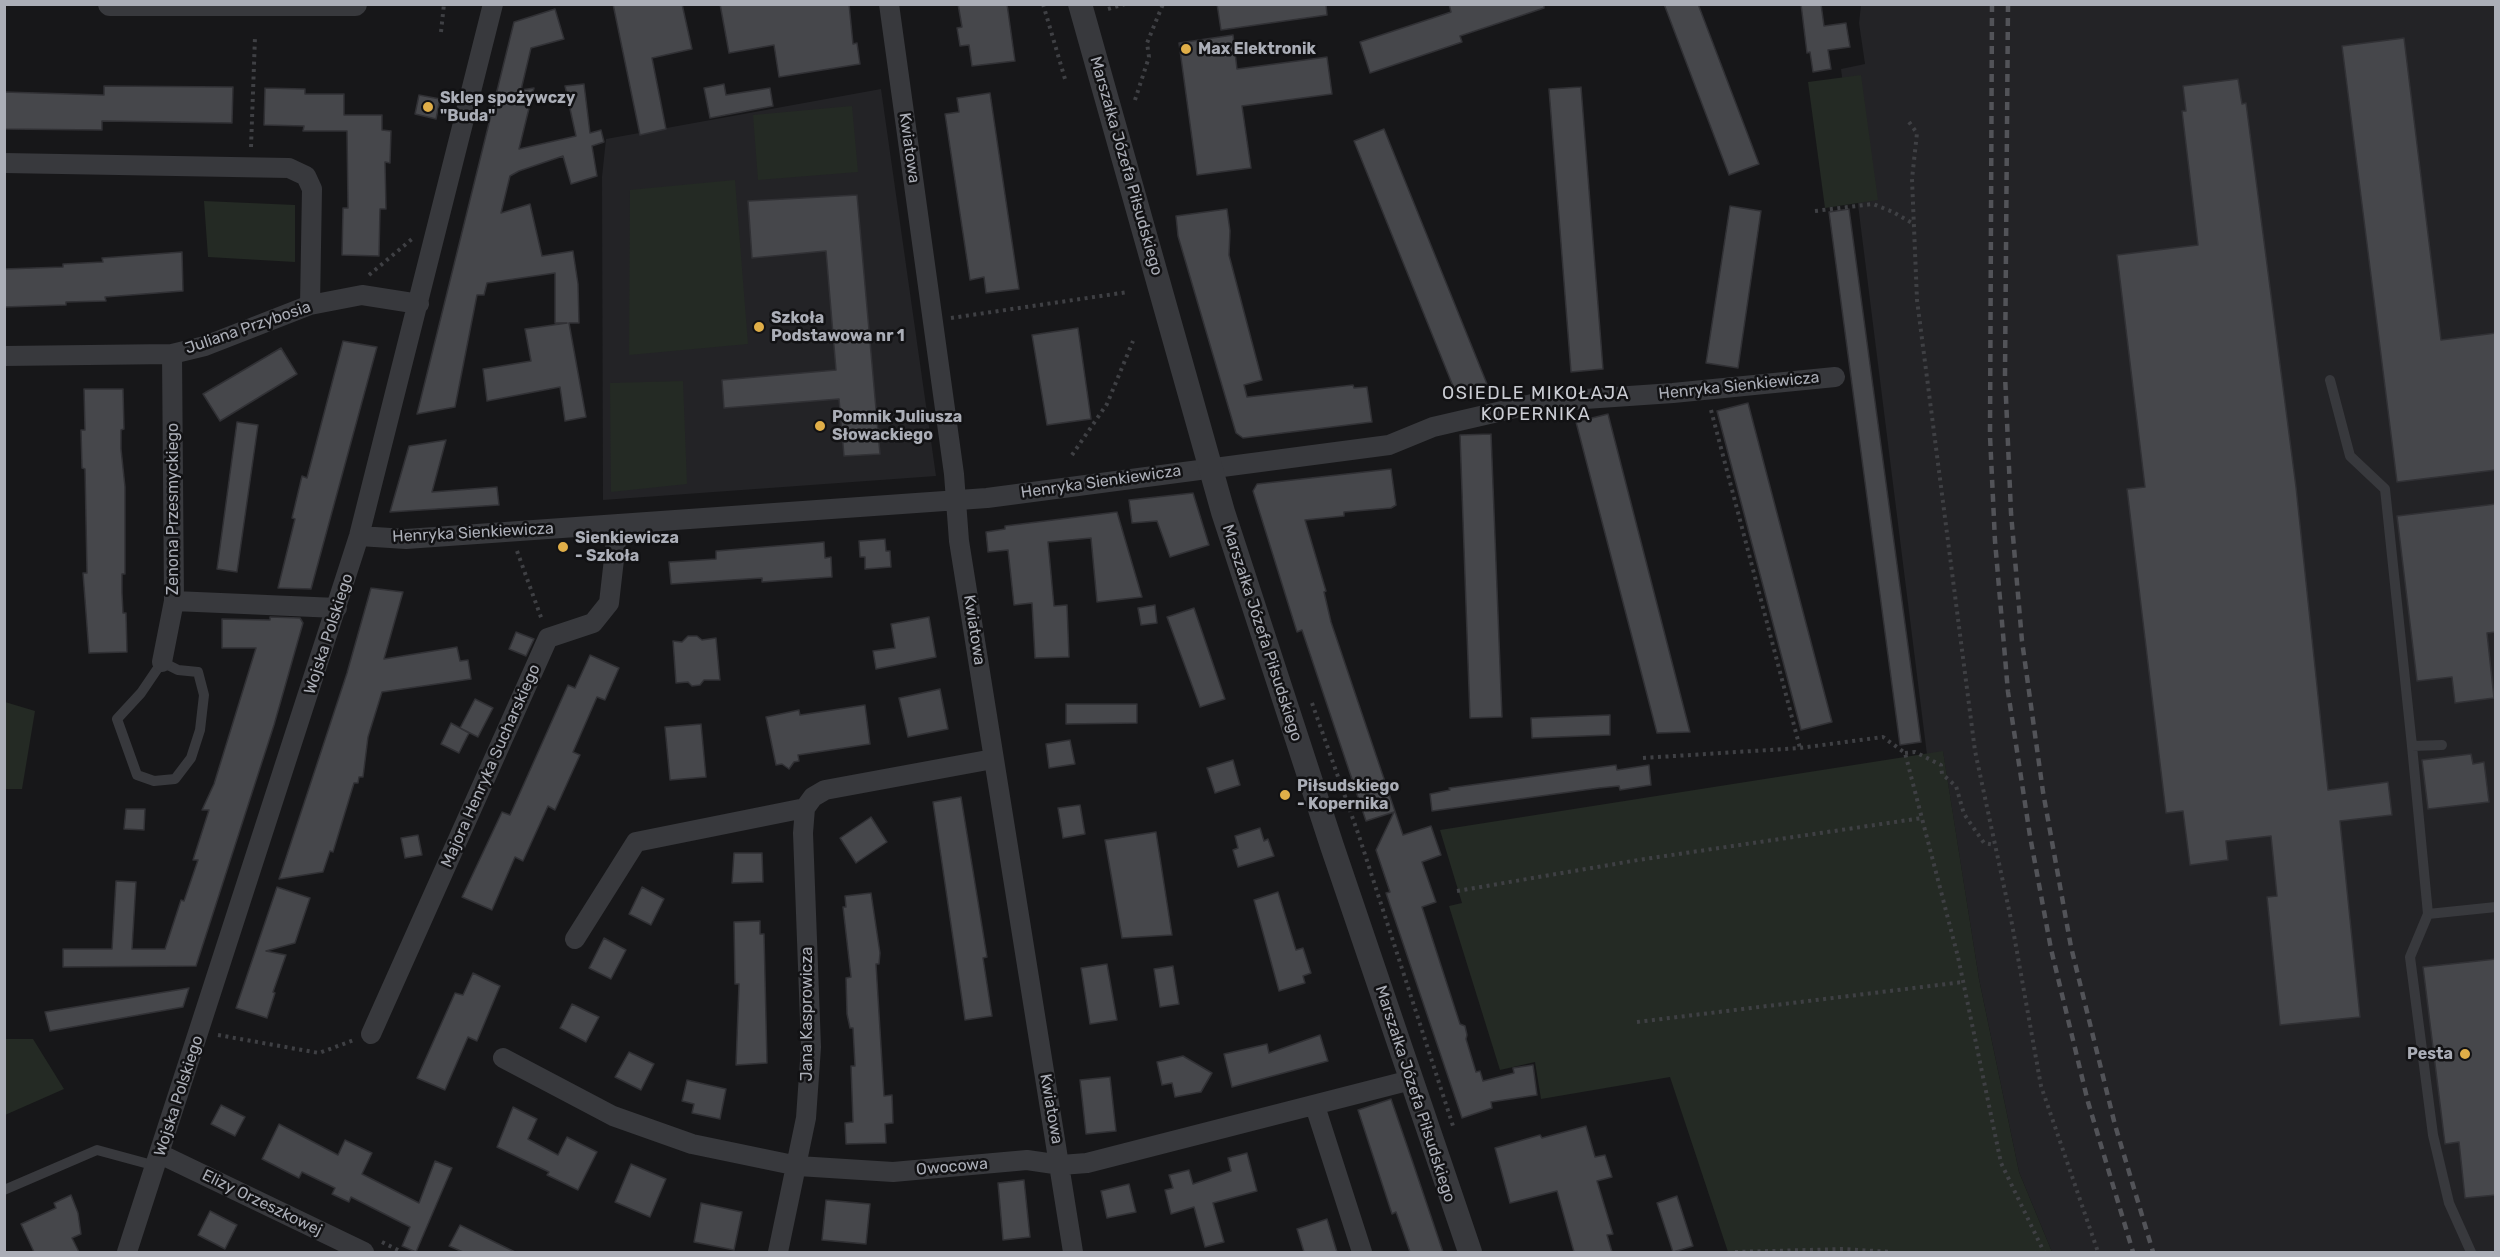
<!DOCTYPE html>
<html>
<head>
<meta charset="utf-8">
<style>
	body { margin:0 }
	#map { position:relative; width:2500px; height:1257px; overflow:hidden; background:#171719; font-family:Rubik,sans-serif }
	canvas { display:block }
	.frame { position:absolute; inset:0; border:6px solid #abaeb7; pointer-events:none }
</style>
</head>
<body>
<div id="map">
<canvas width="2500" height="1257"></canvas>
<div class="frame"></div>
</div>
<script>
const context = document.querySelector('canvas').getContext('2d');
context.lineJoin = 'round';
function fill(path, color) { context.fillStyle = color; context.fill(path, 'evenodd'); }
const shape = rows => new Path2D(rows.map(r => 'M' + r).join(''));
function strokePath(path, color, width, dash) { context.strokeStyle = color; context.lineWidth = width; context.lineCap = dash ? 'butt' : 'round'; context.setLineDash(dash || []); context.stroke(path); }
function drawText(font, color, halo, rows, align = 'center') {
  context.font = font + ' Rubik,sans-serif'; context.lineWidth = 5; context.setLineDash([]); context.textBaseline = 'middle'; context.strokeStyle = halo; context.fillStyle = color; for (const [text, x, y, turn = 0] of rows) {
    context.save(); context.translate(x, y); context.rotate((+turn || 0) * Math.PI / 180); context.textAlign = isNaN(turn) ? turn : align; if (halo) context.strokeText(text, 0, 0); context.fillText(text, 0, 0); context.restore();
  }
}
fill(shape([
	[1861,5,2495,5,2495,1252,2052,1252,2019,1172,1979,979,1943,752,1927,755,1841,69,1865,64,1859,23],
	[881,89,936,476,603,500,602,177,606,139]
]), '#232326');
fill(shape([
	[1861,75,1878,200,1825,208,1808,82],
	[852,106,858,172,758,180,753,115],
	[735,180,748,344,629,355,630,190],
	[204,201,295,205,295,262,208,257],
	[683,381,687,484,611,492,610,383],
	[5,702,35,711,22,789,5,789],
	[1943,751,1979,979,2019,1172,2052,1252,1728,1252,1670,1077,1541,1099,1535,1062,1500,1070,1449,906,1462,903,1440,830],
	[5,1039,33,1039,64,1089,5,1115]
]), '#242a24');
const building = shape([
	[613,4,682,4,692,49,652,58,666,129,640,135,613,4],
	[720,4,849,4,853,44,857,43,860,64,779,77,774,45,729,53,720,4],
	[958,4,1007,4,1015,61,972,66,969,45,960,46,957,28,962,27,958,4],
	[1217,4,1326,4,1327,15,1221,30,1217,4],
	[1449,4,1544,4,1544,8,1460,36,1462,42,1370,73,1360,42,1451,12,1449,4],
	[1664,4,1698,4,1759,164,1729,175,1664,4],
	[1801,4,1821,4,1824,26,1846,23,1850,47,1828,50,1831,69,1813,72,1810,52,1807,53,1801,4],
	[555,9,564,39,531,48,521,90,534,88,519,149,576,136,565,86,584,84,590,133,601,130,604,142,592,146,597,176,571,184,563,156,519,171,510,176,501,213,530,204,542,256,573,251,578,284,579,323,569,323,586,417,565,421,560,387,487,401,483,369,531,361,525,329,567,323,555,323,555,273,487,283,484,295,477,295,455,407,417,414,514,22,555,9],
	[1233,35,1237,69,1327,57,1332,94,1242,106,1251,168,1197,175,1179,43,1233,35],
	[2404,38,2441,340,2496,333,2496,470,2397,482,2342,46,2404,38],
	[2238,79,2242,104,2246,103,2296,487,2328,790,2388,782,2392,815,2340,821,2360,1017,2280,1025,2267,897,2277,896,2271,836,2226,841,2228,860,2190,865,2183,811,2166,813,2127,489,2145,487,2117,255,2198,245,2182,111,2186,111,2183,86,2238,79],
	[724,84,726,95,770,88,773,106,710,118,704,88,724,84],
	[104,86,233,87,232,123,102,121,102,130,4,129,4,92,104,95,104,86],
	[1581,87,1603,369,1571,372,1549,89,1581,87],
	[265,88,305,89,305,94,344,94,344,115,382,115,382,130,391,131,390,163,385,162,386,209,380,209,379,256,342,255,343,208,348,208,347,131,303,131,304,126,264,125,265,88],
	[990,93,1019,289,986,293,984,277,970,280,945,114,959,112,957,98,990,93],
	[419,95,440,99,436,119,415,114,419,95],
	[1384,129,1487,384,1457,396,1354,141,1384,129],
	[857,195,880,454,844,456,839,399,724,408,722,380,836,370,826,251,752,258,748,201,857,195],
	[1730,206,1761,211,1738,368,1706,363,1730,206],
	[1227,209,1230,231,1229,255,1262,380,1244,385,1247,397,1353,385,1354,388,1367,387,1372,422,1243,438,1236,433,1178,236,1176,216,1227,209],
	[1849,209,1921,742,1900,745,1829,212,1849,209],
	[182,252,183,291,105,297,106,301,66,302,66,305,4,307,4,269,63,267,63,264,103,262,102,258,182,252],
	[1078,328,1091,419,1047,425,1032,335,1078,328],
	[343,341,377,347,311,589,278,588,295,519,292,518,302,476,307,478,343,341],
	[281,348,297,374,220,421,203,394,281,348],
	[84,389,123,389,124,429,121,430,121,449,125,487,125,574,122,574,122,593,123,613,126,613,127,652,89,653,83,573,87,573,85,469,82,468,81,430,85,430,84,389],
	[1748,403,1832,722,1801,730,1717,411,1748,403],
	[1608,414,1690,732,1657,733,1576,422,1608,414],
	[237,422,258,425,237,572,217,569,237,422],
	[1491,434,1502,717,1470,718,1460,435,1491,434],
	[446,440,432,492,497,487,499,505,390,512,409,446,446,440],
	[1391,469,1396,505,1391,508,1344,512,1344,516,1305,520,1326,591,1324,592,1331,622,1403,835,1431,826,1441,855,1422,862,1436,902,1422,907,1460,1024,1465,1026,1467,1035,1466,1039,1476,1072,1480,1071,1483,1081,1514,1073,1513,1068,1533,1065,1537,1095,1491,1102,1492,1108,1462,1118,1386,893,1390,892,1376,850,1394,812,1366,821,1302,630,1297,632,1253,491,1257,484,1391,469],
	[1193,493,1209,545,1170,557,1157,521,1132,523,1129,500,1193,493],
	[2496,504,2496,632,2487,633,2494,698,2455,703,2452,677,2417,681,2397,516,2496,504],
	[1117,512,1142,597,1097,602,1091,538,1048,542,1054,606,1067,605,1069,657,1035,658,1032,603,1014,605,1008,550,988,552,986,532,1005,529,1005,526,1117,512],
	[885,539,886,551,890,551,891,567,865,569,865,557,860,557,859,541,885,539],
	[824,542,825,558,831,557,832,577,762,582,762,578,671,584,669,562,716,559,716,551,824,542],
	[371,588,403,592,384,659,457,647,460,661,468,660,471,679,382,692,368,737,363,777,359,777,358,783,354,783,333,852,330,851,323,872,279,879,347,673,371,588],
	[1155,605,1157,623,1141,625,1138,608,1155,605],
	[1194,608,1225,699,1200,707,1167,617,1194,608],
	[270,617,300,618,303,623,274,725,196,966,63,967,63,949,112,949,116,881,136,882,132,949,165,949,181,900,184,901,198,860,193,860,209,810,202,810,214,784,256,648,222,648,222,619,270,620,270,617],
	[929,617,936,657,876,669,873,651,895,648,891,624,929,617],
	[516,632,534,639,526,656,509,649,516,632],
	[688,636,697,636,702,640,716,638,720,680,704,680,700,685,692,686,688,682,676,683,673,641,682,642,688,636],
	[590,655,619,668,605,700,597,697,573,752,580,755,555,810,548,806,523,861,515,857,492,910,462,897,502,812,510,815,568,685,575,688,590,655],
	[940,689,948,729,908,737,899,698,940,689],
	[475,699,493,708,478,737,460,728,475,699],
	[1066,704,1137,704,1137,723,1066,724,1066,704],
	[865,705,870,744,798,755,799,761,794,762,789,769,782,764,776,765,766,717,799,710,800,715,865,705],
	[1610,715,1610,735,1532,738,1531,718,1610,715],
	[451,723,469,733,459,753,441,744,451,723],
	[701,724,706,777,670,780,665,727,701,724],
	[1070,740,1075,764,1049,768,1046,744,1070,740],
	[2471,754,2473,764,2484,762,2489,802,2428,809,2422,760,2471,754],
	[1233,760,1240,785,1215,793,1207,768,1233,760],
	[1616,765,1617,770,1649,765,1651,785,1620,790,1619,786,1599,788,1432,811,1430,794,1450,790,1449,788,1616,765],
	[961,797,987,957,983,958,992,1016,965,1020,933,802,961,797],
	[1080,805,1085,834,1063,838,1058,808,1080,805],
	[126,809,145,809,144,830,124,829,126,809],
	[871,817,887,842,856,863,840,838,871,817],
	[1260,828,1264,841,1268,839,1274,856,1238,867,1233,850,1238,848,1235,836,1260,828],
	[1156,832,1172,935,1122,938,1105,840,1156,832],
	[418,835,422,855,405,858,401,838,418,835],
	[734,853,762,853,763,882,732,883,734,853],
	[277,887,310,898,295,943,266,951,286,955,273,992,275,993,267,1018,236,1008,277,887],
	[642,887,664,899,651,925,629,914,642,887],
	[1278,892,1296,950,1303,948,1311,973,1303,976,1305,983,1279,991,1254,900,1278,892],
	[871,893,880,953,879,964,876,964,884,1096,892,1095,893,1123,885,1124,886,1143,846,1144,845,1123,853,1122,851,1066,855,1066,853,1028,850,1028,847,1014,846,978,851,977,843,907,846,907,845,896,871,893],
	[760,921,760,934,764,934,767,1063,736,1065,739,984,735,984,734,922,760,921],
	[604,938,626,950,611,979,589,968,604,938],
	[2496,959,2496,1195,2465,1198,2459,1142,2445,1144,2423,967,2496,959],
	[1107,964,1117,1020,1090,1024,1081,968,1107,964],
	[1173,966,1179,1004,1160,1007,1154,969,1173,966],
	[473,973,500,986,477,1041,468,1037,445,1090,417,1078,455,993,463,995,473,973],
	[189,988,183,1007,50,1031,45,1012,189,988],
	[572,1004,599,1017,586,1042,560,1028,572,1004],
	[1320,1035,1328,1061,1232,1087,1224,1054,1267,1044,1269,1053,1320,1035],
	[629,1052,654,1064,641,1090,615,1077,629,1052],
	[1183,1056,1212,1073,1201,1092,1175,1097,1172,1083,1162,1085,1157,1062,1183,1056],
	[1110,1077,1116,1131,1086,1134,1080,1080,1110,1077],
	[687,1080,726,1089,720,1119,692,1113,694,1104,682,1101,687,1080],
	[1391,1099,1414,1166,1443,1252,1410,1252,1396,1212,1392,1214,1358,1110,1391,1099],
	[221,1105,245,1117,235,1136,211,1124,221,1105],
	[513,1107,537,1119,528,1139,558,1155,567,1137,597,1152,578,1190,547,1175,549,1172,497,1147,513,1107],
	[279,1124,338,1155,345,1140,372,1153,362,1174,419,1203,435,1161,452,1168,416,1252,402,1246,410,1227,351,1197,349,1202,332,1194,335,1188,302,1172,299,1178,262,1159,279,1124],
	[1586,1126,1595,1157,1605,1155,1612,1177,1597,1181,1613,1234,1607,1235,1612,1252,1574,1252,1557,1191,1510,1203,1495,1148,1540,1135,1542,1138,1586,1126],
	[1247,1153,1257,1191,1213,1203,1224,1242,1205,1247,1194,1207,1171,1214,1165,1190,1173,1188,1169,1175,1189,1170,1193,1184,1231,1171,1228,1158,1247,1153],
	[631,1164,666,1179,650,1217,615,1202,631,1164],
	[1024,1180,1030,1237,1003,1240,998,1183,1024,1180],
	[1129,1184,1136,1212,1107,1218,1101,1191,1129,1184],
	[71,1195,78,1213,81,1234,72,1238,79,1252,34,1252,21,1224,56,1208,54,1203,71,1195],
	[1677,1196,1693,1246,1673,1252,1657,1203,1677,1196],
	[826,1200,870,1204,866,1244,822,1240,826,1200],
	[701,1203,742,1212,734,1250,694,1242,701,1203],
	[210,1211,237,1225,225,1249,198,1235,210,1211],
	[1327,1219,1337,1252,1304,1252,1297,1229,1327,1219],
	[460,1225,515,1252,463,1252,449,1246,460,1225]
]);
fill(building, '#46474b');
strokePath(building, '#313135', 1.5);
strokePath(shape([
	[1043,4,1065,79],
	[1108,9,1125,4],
	[441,32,444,4],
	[1135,100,1149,57,1147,43,1163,4],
	[1909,122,1917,133,1912,179,1917,300,1975,751,2012,924,2041,1086,2098,1252],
	[251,147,255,37],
	[1815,211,1873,204,1893,212,1912,223],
	[369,275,412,239],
	[951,318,1128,292],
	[1711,410,1800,748],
	[1072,455,1107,404,1133,341],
	[517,551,542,620],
	[1312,703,1359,836,1454,1129],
	[1905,753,1915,752,1941,765,1942,774,1956,786,1964,814,1984,843,1995,845],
	[1643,758,1800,748,1883,737,1905,753,1958,957,2001,1163,2044,1252],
	[1457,891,1638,860,1922,818],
	[1637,1022,1963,982],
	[218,1035,319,1053,354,1040],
	[382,1242,402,1252],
	[1735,1252,1843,1249,1891,1252]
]), '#3f4044', 4, [3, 4.5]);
strokePath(shape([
	[2330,380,2350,456,2385,489,2412,746,2442,745],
	[162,662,178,670,198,672,204,695,200,730,191,758,175,779,154,781,137,775,117,719,141,693,162,662],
	[2412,746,2428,914,2496,907],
	[2428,914,2410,957,2433,1135,2449,1203,2471,1252],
	[4,1190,97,1150,156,1166]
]), '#38393d', 10);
strokePath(shape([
	[889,4,954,474,959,541,1073,1252],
	[4,163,289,168,306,176,312,189,310,305],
	[4,356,172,354,205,346,310,305,362,295,419,304],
	[359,536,406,539,987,498,1389,445,1433,427,1541,402,1673,393,1835,377],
	[174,601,337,608],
	[162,662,174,601,172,354],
	[575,939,636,842,805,808,813,797,825,790,993,759],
	[371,1034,548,638,593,623,609,603,618,524],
	[503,1058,613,1116,692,1144,798,1166,893,1172,1027,1160,1061,1165,1087,1163,1411,1080],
	[1315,1106,1362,1252],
	[160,1154,364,1252],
	[127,1252,359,536,493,4],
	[778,1252,806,1118,811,1047,803,833,805,808]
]), '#38393d', 20);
strokePath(shape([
	[110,4,355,4],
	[1080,4,1223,512,1332,846,1470,1252]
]), '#38393d', 24);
strokePath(shape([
	[1992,4,1990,436,1995,541,2008,692,2030,836,2051,949,2088,1102,2133,1252],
	[2008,4,2005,375,2011,513,2022,641,2043,792,2071,947,2115,1125,2153,1252]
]), '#525358', 4.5, [8, 6]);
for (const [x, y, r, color] of [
	[1186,49,6,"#e0ae48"],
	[428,107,6,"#e0ae48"],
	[759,327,6,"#e0ae48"],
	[820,426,6,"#e0ae48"],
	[563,547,6,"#e0ae48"],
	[1285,795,6,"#e0ae48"],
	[2465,1054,6,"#e0ae48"]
]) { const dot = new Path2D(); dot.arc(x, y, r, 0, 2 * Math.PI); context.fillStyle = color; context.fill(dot); strokePath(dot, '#121214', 2); }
drawText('bold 16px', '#abaeb7', '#121214', [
	["Max Elektronik",1198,49],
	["Sklep spożywczy",440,98],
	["\"Buda\"",440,116],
	["Szkoła",771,318],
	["Podstawowa nr 1",771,336],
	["Pomnik Juliusza",832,417],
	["Słowackiego",832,435],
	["Sienkiewicza",575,538],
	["- Szkoła",575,556],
	["Piłsudskiego",1297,786],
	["- Kopernika",1297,804],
	["Pesta",2453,1054,"right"]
], 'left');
drawText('16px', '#abaeb7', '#121214', [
	["Kwiatowa",909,148,82],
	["Marszałka Józefa Piłsudskiego",1126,166,74],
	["Juliana Przybosia",248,328,-19],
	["Henryka Sienkiewicza",1739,386,-6],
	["Henryka Sienkiewicza",1101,482,-8],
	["Zenona Przesmyckiego",173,509,-90],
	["Henryka Sienkiewicza",473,533,-3],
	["Kwiatowa",974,630,81],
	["Marszałka Józefa Piłsudskiego",1262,633,72],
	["Wojska Polskiego",329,634,-72],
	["Majora Henryka Sucharskiego",491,766,-66],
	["Jana Kasprowicza",807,1014,-90],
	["Marszałka Józefa Piłsudskiego",1415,1094,72],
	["Wojska Polskiego",179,1096,-72],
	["Kwiatowa",1051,1109,80],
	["Owocowa",952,1167,-5],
	["Elizy Orzeszkowej",262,1203,26]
]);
context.letterSpacing = '1.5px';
drawText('18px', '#cbcdd4', '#121214', [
	["OSIEDLE MIKOŁAJA",1536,394],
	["KOPERNIKA",1536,415]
]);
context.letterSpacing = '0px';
</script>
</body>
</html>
